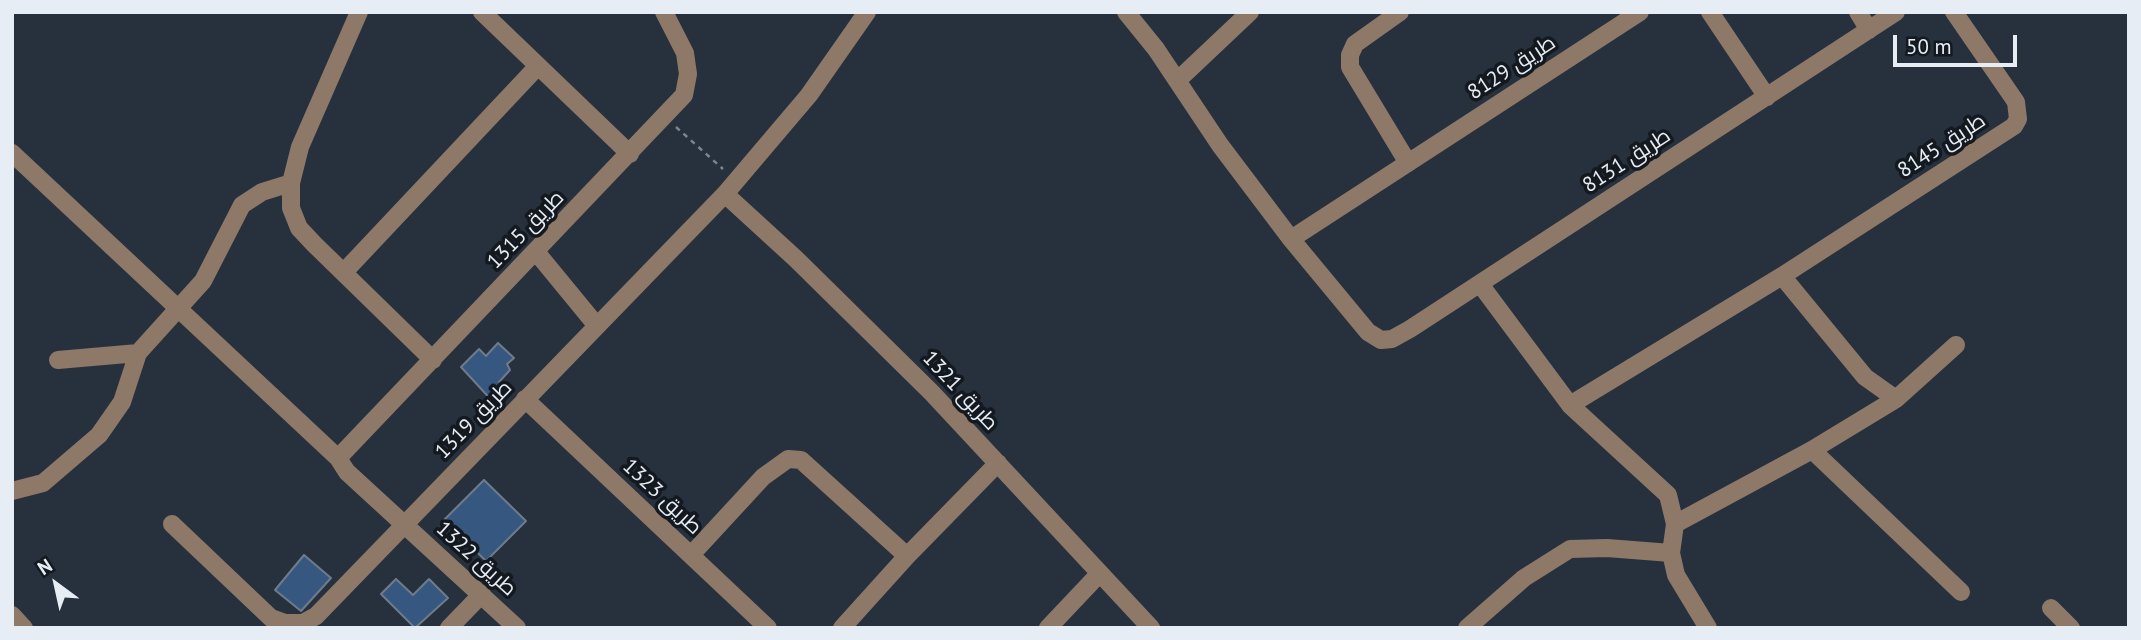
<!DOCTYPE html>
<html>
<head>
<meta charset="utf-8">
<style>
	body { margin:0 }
	#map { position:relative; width:2141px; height:640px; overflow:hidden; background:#27313e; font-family:"PT Sans",sans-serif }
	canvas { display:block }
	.frame { position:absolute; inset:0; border:14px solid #e6edf5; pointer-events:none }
	.north { position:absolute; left:21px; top:549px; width:70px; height:70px; -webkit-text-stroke:5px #14191f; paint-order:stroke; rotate:327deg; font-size:19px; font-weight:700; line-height:28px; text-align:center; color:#e6edf5 }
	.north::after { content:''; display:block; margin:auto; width:24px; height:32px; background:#e6edf5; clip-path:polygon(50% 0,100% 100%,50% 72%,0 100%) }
	.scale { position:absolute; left:1893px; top:35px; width:124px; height:32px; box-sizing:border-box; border:4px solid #e6edf5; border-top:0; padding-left:9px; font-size:21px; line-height:24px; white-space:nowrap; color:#e6edf5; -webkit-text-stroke:5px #14191f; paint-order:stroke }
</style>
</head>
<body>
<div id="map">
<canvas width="2141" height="640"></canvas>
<div class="frame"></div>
<div class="north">N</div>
<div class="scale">50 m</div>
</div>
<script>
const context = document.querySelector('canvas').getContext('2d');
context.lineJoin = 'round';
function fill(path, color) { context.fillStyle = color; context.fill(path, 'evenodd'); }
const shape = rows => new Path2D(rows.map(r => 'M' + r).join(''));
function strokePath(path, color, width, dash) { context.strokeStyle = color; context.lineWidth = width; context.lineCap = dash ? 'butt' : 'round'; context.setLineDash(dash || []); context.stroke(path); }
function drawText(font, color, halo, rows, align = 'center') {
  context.font = font + ' "PT Sans",Cairo,sans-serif'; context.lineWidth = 7; context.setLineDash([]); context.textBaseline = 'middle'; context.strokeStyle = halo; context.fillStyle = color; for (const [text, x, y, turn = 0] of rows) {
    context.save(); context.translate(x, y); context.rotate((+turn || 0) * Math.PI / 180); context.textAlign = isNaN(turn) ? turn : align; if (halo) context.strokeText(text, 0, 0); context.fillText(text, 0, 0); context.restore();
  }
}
const building = shape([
	[498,343,514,358,507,364,510,370,499,382,508,390,495,404,461,367,479,349,486,356,498,343],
	[484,480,526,521,486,561,444,520,484,480],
	[304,555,331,578,301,611,275,590,304,555],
	[396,579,413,595,429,579,448,598,415,628,381,594,396,579]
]);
fill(building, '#365880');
strokePath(building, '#6f7b8b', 2);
strokePath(shape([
	[676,127,723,169]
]), '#7c858f', 2.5, [5, 5]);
strokePath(shape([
	[359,12,300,147,291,183,291,208,299,228,314,244,433,360],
	[482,12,630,154],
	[1126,12,1156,49,1220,145,1291,239,1368,332,1381,340,1392,339,1410,329,1896,12],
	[1400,12,1355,44,1350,55,1350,67,1408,163],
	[1710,12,1767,97],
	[1858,12,1869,30],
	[1178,80,1250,12],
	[12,153,338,458,347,472,517,628],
	[725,194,796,259,932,393,1151,628],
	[1291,239,1640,12],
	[537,253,597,326],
	[344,272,538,66],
	[1782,276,1865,377,1896,399],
	[1480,284,1570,405,1668,495,1675,524,1671,553,1676,575,1708,628],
	[58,360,138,353],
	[525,399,768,628],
	[1570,405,1782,276,2014,126,2018,119,2016,102,1954,12],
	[1812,450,1961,592],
	[338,458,684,95,688,74,685,53,664,12],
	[12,491,43,483,99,435,122,402,138,353,203,281,242,205,262,192,291,183],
	[172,524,271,618,285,623,303,623,316,616,725,194,809,95,867,12],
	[1675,524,1812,450,1896,399,1956,345],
	[691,555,763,477,788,459,801,460,907,556],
	[2051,608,2071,628],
	[12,615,24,628],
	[449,628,482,594],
	[842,628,907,556,998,463],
	[1048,628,1100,573],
	[1467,628,1524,578,1570,549,1607,548,1671,553]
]), '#8e7969', 18);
drawText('21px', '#e6edf5', '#14191f', [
	["طريق 8129",1512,68,-33],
	["طريق 8145",1942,146,-33],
	["طريق 8131",1627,161,-33],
	["طريق 1315",526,230,-46],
	["طريق 1321",960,391,47],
	["طريق 1319",474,420,-46],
	["طريق 1323",662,497,43],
	["طريق 1322",476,559,42]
]);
</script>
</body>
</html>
